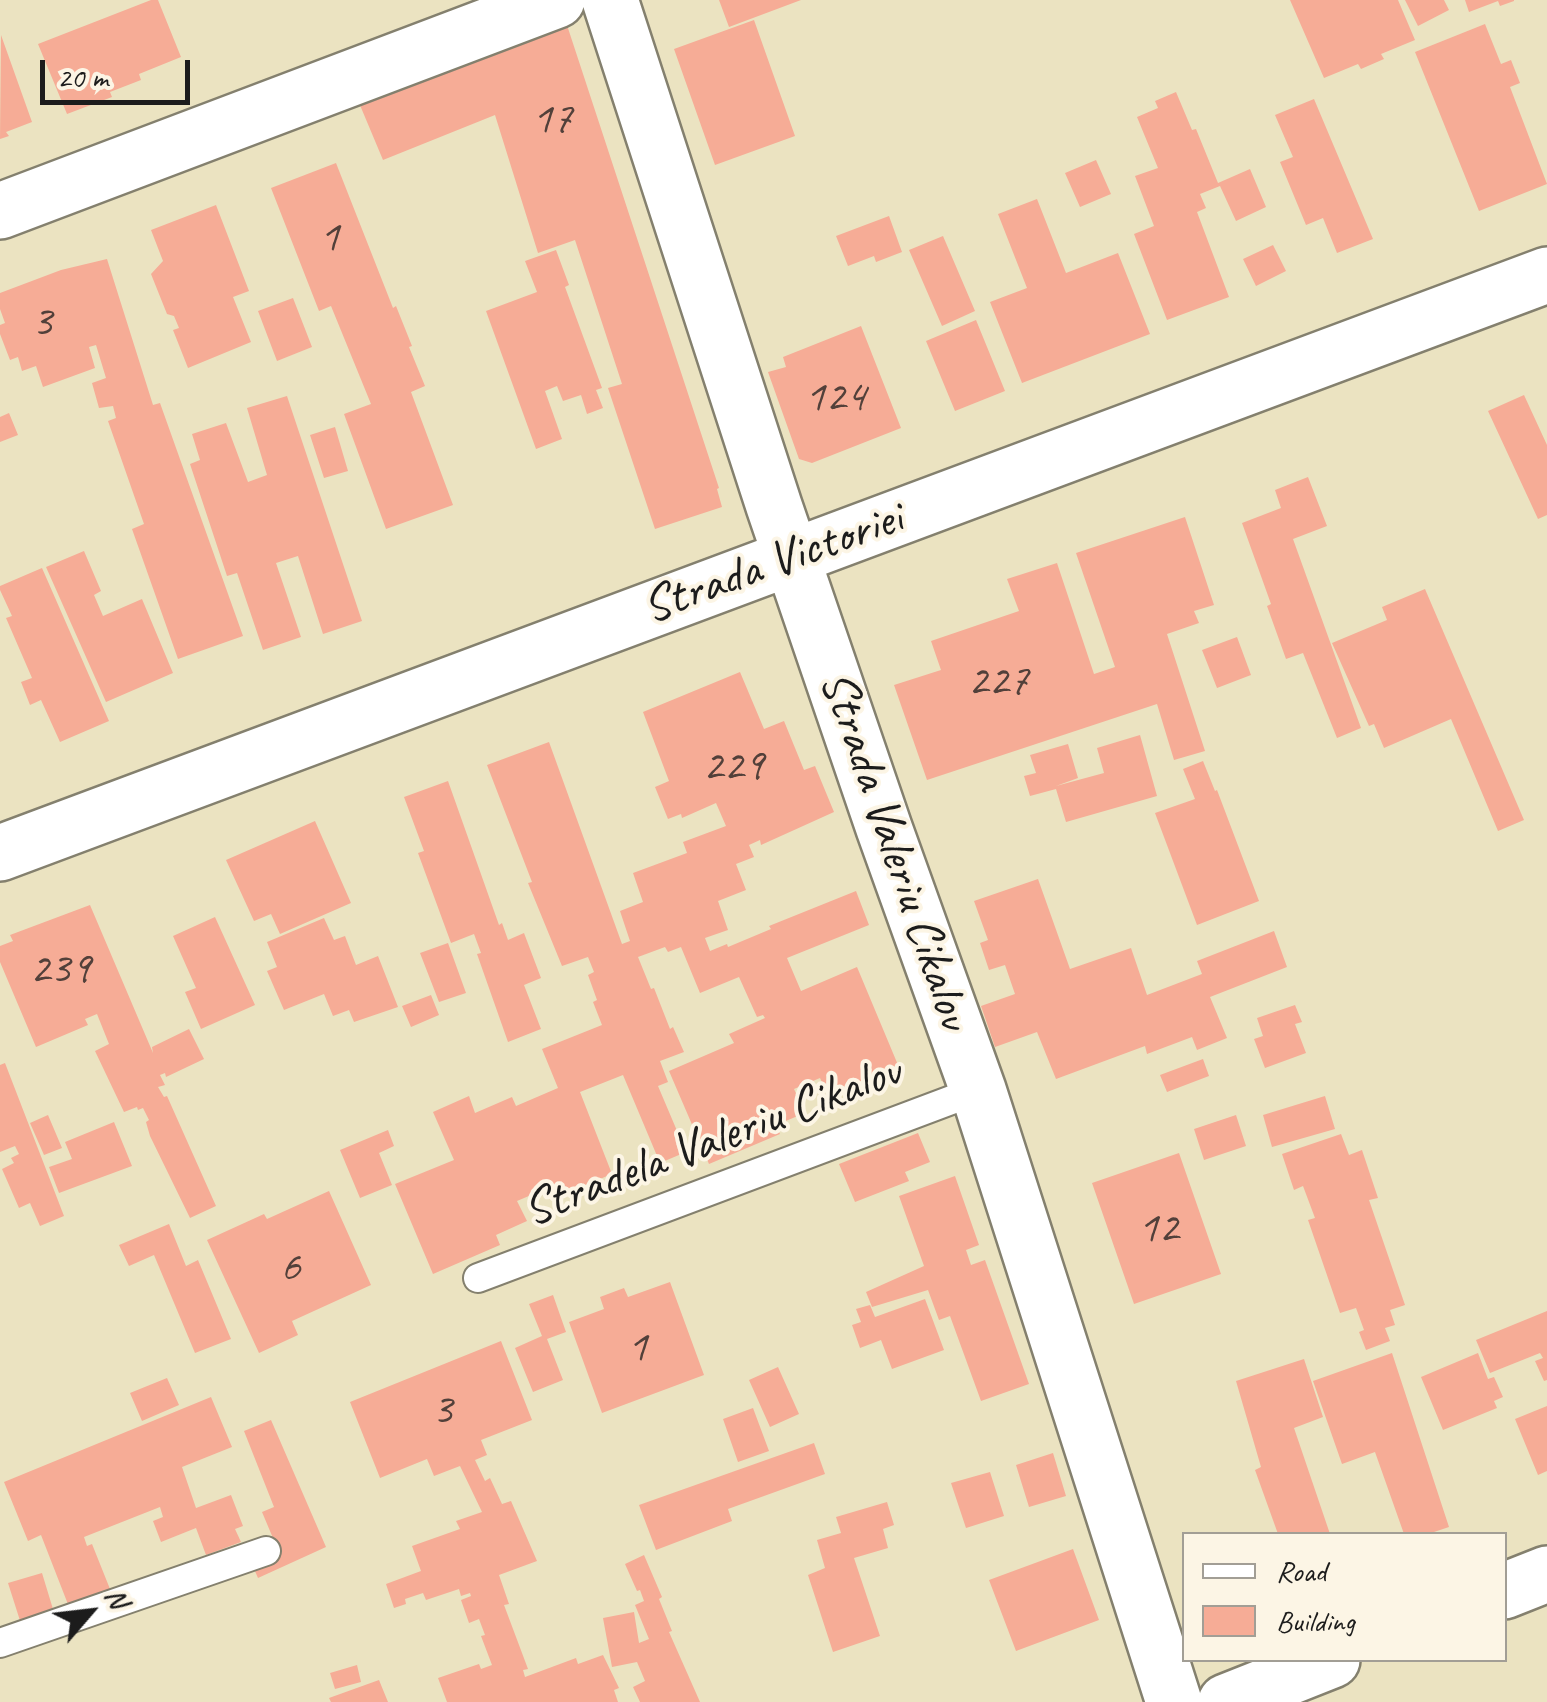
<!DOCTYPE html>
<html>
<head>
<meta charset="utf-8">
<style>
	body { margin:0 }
	#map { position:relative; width:1547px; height:1702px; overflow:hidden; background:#ebe3c1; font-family:Caveat,sans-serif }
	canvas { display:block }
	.legend { position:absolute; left:1182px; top:1532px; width:325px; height:130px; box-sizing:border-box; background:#fcf5e5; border:2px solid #a29e95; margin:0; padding:12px 18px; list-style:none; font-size:30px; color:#1c1c1c }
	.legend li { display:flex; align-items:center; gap:20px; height:50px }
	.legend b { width:50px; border:2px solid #a29e95 }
	.north { position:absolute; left:40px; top:1562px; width:100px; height:100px; -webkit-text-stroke:8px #fcf5e5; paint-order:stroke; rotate:62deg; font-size:28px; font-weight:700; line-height:40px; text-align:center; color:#1c1c1c }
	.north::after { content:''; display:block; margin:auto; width:35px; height:45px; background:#1c1c1c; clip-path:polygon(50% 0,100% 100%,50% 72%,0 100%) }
	.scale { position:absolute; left:40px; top:60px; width:150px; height:45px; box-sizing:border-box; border:5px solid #1c1c1c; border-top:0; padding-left:12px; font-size:30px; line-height:35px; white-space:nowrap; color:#1c1c1c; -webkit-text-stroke:8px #fcf5e5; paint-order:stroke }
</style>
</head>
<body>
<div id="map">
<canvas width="1547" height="1702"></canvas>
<ul class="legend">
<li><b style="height:12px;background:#fff"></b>Road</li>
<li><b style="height:28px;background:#f6ac96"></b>Building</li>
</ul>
<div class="north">N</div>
<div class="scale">20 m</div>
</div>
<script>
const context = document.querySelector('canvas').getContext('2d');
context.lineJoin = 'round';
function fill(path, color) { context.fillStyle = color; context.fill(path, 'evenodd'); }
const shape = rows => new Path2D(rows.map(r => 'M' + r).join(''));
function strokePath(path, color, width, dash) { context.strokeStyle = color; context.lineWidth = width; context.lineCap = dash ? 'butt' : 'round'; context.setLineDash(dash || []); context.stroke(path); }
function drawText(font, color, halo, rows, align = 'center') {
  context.font = font + ' Caveat,sans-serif'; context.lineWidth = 8; context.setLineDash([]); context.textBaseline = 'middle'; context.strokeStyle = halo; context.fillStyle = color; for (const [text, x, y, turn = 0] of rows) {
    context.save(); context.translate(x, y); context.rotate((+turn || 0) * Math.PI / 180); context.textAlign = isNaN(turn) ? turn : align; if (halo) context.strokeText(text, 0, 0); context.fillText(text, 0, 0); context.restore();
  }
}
fill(shape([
	[151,0,158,0,181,57,139,74,141,80,110,92,112,97,67,114,38,44],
	[719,0,801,0,729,27],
	[1290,0,1398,0,1415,40,1381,54,1384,59,1361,69,1358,64,1324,78],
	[1405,0,1444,0,1449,10,1418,26],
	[1465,0,1514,0,1514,1,1500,6,1498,1,1469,12],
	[564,16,719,488,717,489,722,507,655,529,608,388,622,384,575,240,538,253,495,115,383,160,357,98],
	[754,20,795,136,715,165,674,49],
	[1485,24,1501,64,1511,60,1520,83,1510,87,1547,184,1479,211,1415,52],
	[1,35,32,122,6,132,9,136,0,139],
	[1176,92,1192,130,1196,129,1218,183,1250,169,1266,207,1236,221,1220,186,1200,194,1206,208,1197,212,1229,297,1167,320,1134,234,1154,226,1135,176,1158,168,1137,117,1158,108,1155,101],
	[1314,99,1373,239,1337,253,1323,218,1306,225,1280,162,1293,157,1275,115],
	[1096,160,1111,194,1080,207,1065,173],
	[336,163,393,308,396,306,412,346,409,347,425,386,411,392,453,505,386,529,344,414,371,404,331,306,319,311,271,188],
	[1037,199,1066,273,1118,253,1150,334,1022,383,990,302,1027,288,998,214],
	[216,205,249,291,233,297,251,342,188,368,173,330,179,328,174,316,167,314,151,274,163,261,151,230],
	[889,216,902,252,876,262,874,256,848,266,836,236],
	[943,236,975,311,942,326,909,250],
	[1273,245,1286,271,1256,286,1243,259],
	[556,250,569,285,565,287,602,388,596,390,603,408,587,414,581,395,563,401,557,386,545,391,562,439,536,449,486,311,537,292,525,261],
	[107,259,153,405,160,403,243,636,178,659,132,529,144,524,108,421,116,418,113,406,99,408,92,383,106,378,96,345,89,347,95,368,43,387,36,366,22,371,18,357,10,360,0,334,0,325,5,323,0,309,0,293,61,270],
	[293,298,312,347,277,361,258,311],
	[976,320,1005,391,955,411,926,341],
	[861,326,901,428,812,463,799,459,768,372,786,367,783,357],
	[1524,395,1547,445,1547,515,1538,519,1488,411],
	[287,396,362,621,323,634,298,556,276,563,301,637,263,650,237,573,227,576,190,464,200,460,192,434,226,423,248,482,267,475,247,408],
	[9,413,18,435,0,442,0,417],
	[335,427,348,471,324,478,310,435],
	[1308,477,1327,526,1293,539,1361,728,1337,738,1303,653,1286,659,1267,606,1271,604,1242,523,1281,508,1275,490],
	[1185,517,1214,605,1194,611,1199,623,1167,634,1205,751,1174,760,1157,704,927,780,894,685,941,670,931,641,1019,611,1007,579,1057,563,1094,674,1115,667,1076,553],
	[84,551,101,591,94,595,103,616,142,599,173,673,106,702,46,567],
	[42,568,109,721,60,742,41,700,30,705,21,682,32,678,6,618,12,616,0,590,0,586],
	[1425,589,1524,820,1498,831,1451,719,1384,748,1374,724,1369,726,1332,643,1387,620,1382,607],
	[1237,637,1251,675,1217,688,1202,650],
	[740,672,764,729,784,721,804,770,815,766,834,812,761,845,760,840,749,845,754,857,736,864,746,890,718,901,728,930,705,938,710,951,727,944,728,947,771,929,769,926,856,891,869,925,787,958,801,991,857,967,898,1065,828,1095,820,1078,794,1089,805,1113,776,1125,780,1134,709,1164,669,1071,734,1043,729,1034,765,1018,763,1015,757,1017,739,977,700,993,681,947,668,952,665,947,638,957,651,989,654,988,670,1029,673,1027,684,1052,660,1061,668,1082,658,1086,686,1152,660,1163,623,1075,580,1092,612,1174,566,1193,562,1182,517,1201,527,1221,496,1235,500,1245,433,1274,395,1184,454,1160,433,1112,469,1096,475,1113,512,1097,516,1106,558,1088,542,1049,602,1025,593,1002,597,1000,588,975,594,972,588,957,562,966,528,883,532,882,487,765,549,742,622,944,630,941,620,911,643,902,633,873,687,853,683,842,726,826,716,803,682,818,681,814,668,819,655,787,669,781,643,712],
	[1140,735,1157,796,1066,822,1056,789,1030,796,1024,776,1036,773,1030,755,1068,744,1078,778,1056,786,1104,773,1097,748],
	[1203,761,1215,791,1217,790,1259,901,1197,925,1155,813,1195,799,1183,769],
	[448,781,499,925,502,923,508,940,524,933,541,978,524,985,541,1029,508,1042,477,954,481,953,474,934,451,943,418,853,424,851,404,797],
	[315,821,351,903,280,934,271,914,254,921,226,860],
	[1038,879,1070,969,1131,948,1147,995,1202,974,1197,961,1274,931,1287,967,1210,997,1227,1038,1197,1050,1192,1037,1147,1054,1145,1046,1056,1079,1037,1032,995,1047,981,1006,1015,994,1005,965,989,970,980,943,988,940,974,901],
	[90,905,153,1053,152,1047,189,1029,204,1059,166,1077,165,1073,160,1075,165,1085,158,1087,164,1097,167,1096,216,1206,190,1218,150,1136,146,1122,149,1120,143,1108,138,1110,137,1107,124,1112,95,1051,109,1044,97,1014,85,1019,88,1025,36,1047,0,962,0,946,13,941,10,935],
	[215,917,255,1005,201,1029,185,992,196,988,173,936],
	[324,918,334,940,345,936,356,965,378,956,398,1007,354,1022,349,1010,333,1016,324,994,284,1010,267,971,277,967,267,942],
	[448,943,466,993,439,1002,420,953],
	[431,995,439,1015,411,1027,402,1006],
	[1295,1005,1302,1022,1295,1024,1306,1053,1265,1068,1254,1039,1263,1036,1257,1018],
	[1203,1059,1209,1076,1167,1092,1160,1075],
	[5,1063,64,1216,40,1226,30,1203,19,1208,2,1169,14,1163,11,1158,19,1154,15,1146,0,1152,0,1065],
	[1325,1096,1335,1129,1272,1147,1263,1115],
	[48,1115,62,1148,44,1155,30,1123],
	[1236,1115,1246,1146,1204,1160,1194,1129],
	[114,1122,132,1166,59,1193,49,1167,72,1159,65,1142],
	[388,1130,394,1146,379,1153,392,1185,360,1198,340,1150],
	[918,1133,930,1162,905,1172,909,1181,855,1202,839,1164],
	[1341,1134,1349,1155,1362,1150,1378,1198,1369,1200,1405,1305,1390,1310,1395,1325,1385,1328,1390,1341,1366,1350,1359,1332,1364,1330,1356,1308,1340,1313,1308,1220,1315,1218,1303,1186,1294,1190,1282,1154],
	[1179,1153,1221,1274,1134,1304,1092,1183],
	[955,1176,979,1245,966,1250,971,1265,985,1260,1029,1384,981,1401,950,1316,939,1320,928,1290,872,1307,866,1292,924,1266,899,1196],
	[329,1191,371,1285,292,1321,298,1335,259,1353,207,1240,264,1214,267,1219],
	[169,1224,186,1266,198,1260,231,1339,195,1353,154,1255,129,1266,119,1245],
	[670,1282,704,1375,602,1413,569,1322,604,1309,600,1297,624,1288,628,1297],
	[553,1295,566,1332,547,1339,563,1380,533,1392,515,1348,542,1336,529,1304],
	[925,1299,944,1350,892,1369,881,1340,860,1348,852,1325,861,1322,856,1309,870,1305,875,1317],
	[1547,1311,1547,1380,1544,1381,1535,1361,1543,1358,1540,1353,1490,1373,1476,1340],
	[501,1341,532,1420,481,1440,487,1455,475,1460,485,1481,490,1478,502,1504,511,1501,537,1561,499,1575,509,1604,504,1605,528,1669,523,1670,525,1677,576,1658,578,1664,603,1655,619,1688,614,1690,618,1702,447,1702,438,1678,479,1664,481,1669,492,1665,481,1636,485,1635,479,1619,469,1623,461,1600,471,1596,470,1593,461,1596,459,1589,426,1600,423,1593,405,1599,406,1604,394,1608,386,1584,421,1571,412,1546,460,1529,456,1521,482,1512,460,1466,434,1476,427,1459,380,1478,350,1402],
	[1392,1353,1449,1527,1428,1534,1404,1534,1375,1452,1342,1464,1313,1381],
	[1478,1353,1488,1379,1494,1377,1503,1397,1494,1401,1497,1408,1443,1430,1421,1377],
	[1304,1359,1323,1417,1294,1428,1330,1534,1278,1534,1255,1470,1261,1467,1236,1381],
	[778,1367,799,1414,770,1427,749,1380],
	[167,1378,179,1405,142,1421,130,1393],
	[211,1397,232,1447,182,1467,196,1508,231,1495,243,1526,235,1529,241,1542,206,1555,196,1528,161,1542,153,1521,163,1517,160,1507,84,1537,87,1546,92,1544,110,1589,71,1612,41,1535,28,1541,4,1482],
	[1547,1406,1547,1471,1538,1475,1515,1419],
	[753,1408,769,1451,738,1462,723,1419],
	[271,1420,326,1547,258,1578,251,1562,278,1550,262,1512,274,1507,244,1431],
	[814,1443,825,1474,728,1509,732,1521,656,1550,639,1505],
	[1053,1453,1066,1496,1029,1507,1016,1465],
	[990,1472,1004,1516,966,1528,951,1483],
	[887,1502,894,1525,883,1529,888,1548,854,1558,880,1636,833,1652,808,1575,825,1568,817,1540,841,1533,836,1517],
	[1073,1549,1099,1620,1016,1651,989,1580],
	[644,1555,662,1597,659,1599,672,1631,669,1632,700,1702,640,1702,633,1687,645,1681,637,1662,612,1667,603,1618,634,1612,639,1643,649,1639,635,1605,644,1601,640,1590,637,1591,625,1564],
	[42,1573,56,1619,23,1630,8,1583],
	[357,1665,361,1682,335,1689,330,1673],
	[379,1680,388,1702,331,1702,329,1698]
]), '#f6ac96');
const service = shape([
	[478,1278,978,1090],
	[0,1643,266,1551]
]);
const minor = shape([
	[610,0,774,506,884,828,978,1090,1174,1702],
	[0,211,557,0],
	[0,853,1547,275]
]);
const tertiary = shape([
	[1504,1591,1547,1574],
	[1226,1702,1332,1660]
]);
strokePath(service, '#84806e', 32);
strokePath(minor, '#84806e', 60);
strokePath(tertiary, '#84806e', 60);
strokePath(service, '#fff', 28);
strokePath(minor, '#fff', 55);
strokePath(tertiary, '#fff', 55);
drawText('45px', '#52403a', null, [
	["17",552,120],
	["1",329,238],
	["3",42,323],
	["124",835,398],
	["227",998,682],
	["229",733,767],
	["239",60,970],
	["12",1158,1229],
	["6",290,1268],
	["1",637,1348],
	["3",442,1411]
]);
drawText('50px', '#1c1c1c', '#fcf5e5', [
	["Strada Victoriei",773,564,-20],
	["Strada Valeriu Cikalov",894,850,71],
	["Stradela Valeriu Cikalov",712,1142,-21]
]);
</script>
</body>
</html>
